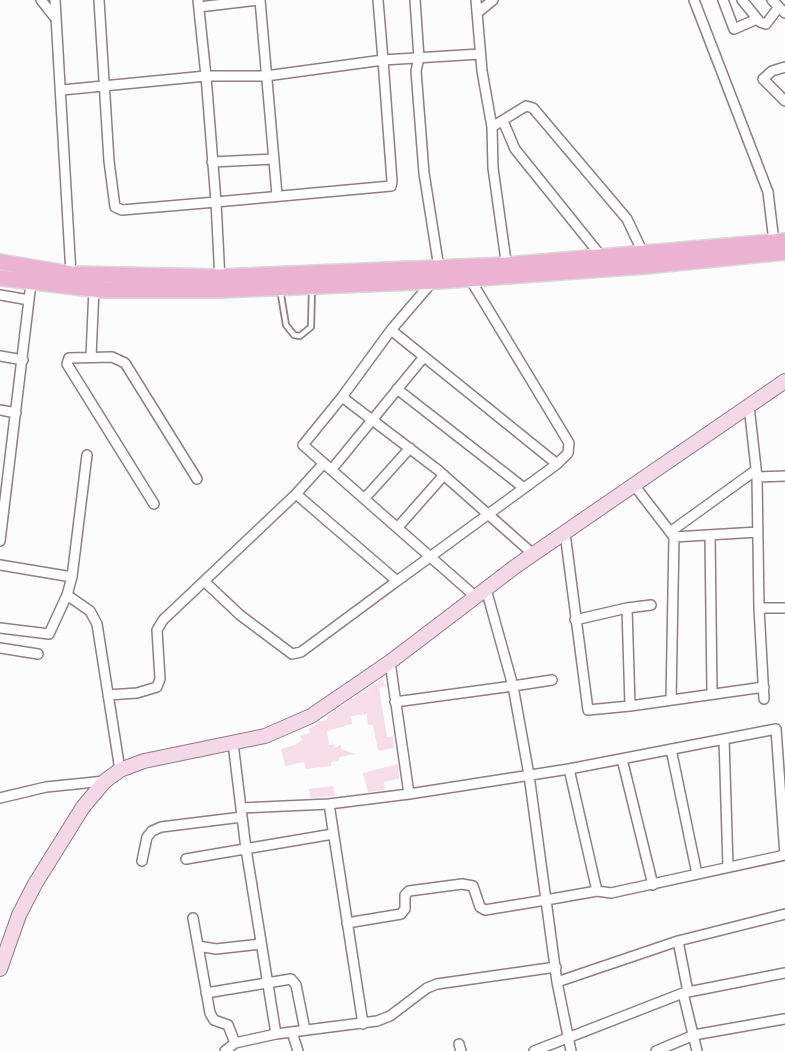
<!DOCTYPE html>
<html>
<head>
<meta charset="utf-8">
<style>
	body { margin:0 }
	canvas { display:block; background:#fcfcfc }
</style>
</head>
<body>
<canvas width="785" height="1051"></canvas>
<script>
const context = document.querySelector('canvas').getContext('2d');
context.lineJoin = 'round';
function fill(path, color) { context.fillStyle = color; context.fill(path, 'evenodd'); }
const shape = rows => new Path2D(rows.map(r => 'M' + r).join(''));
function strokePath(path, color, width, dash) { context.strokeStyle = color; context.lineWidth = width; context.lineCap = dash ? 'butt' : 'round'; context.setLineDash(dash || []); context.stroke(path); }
fill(shape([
	[383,679,385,686,379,688,387,737,393,736,394,748,378,751,373,725,368,725,367,714,351,716,352,724,327,731,329,745,335,744,334,748,341,745,341,749,355,754,339,757,339,761,331,762,331,766,306,769,304,762,285,766,281,749,295,745,302,740,300,735,310,733,309,729,319,722,327,720,327,716,361,693,370,691,364,691],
	[398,764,399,779,384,782,385,789,383,790,368,792,363,773],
	[333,786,335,796,311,798,309,789]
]), '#f7dcea');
const service = shape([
	[280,289,286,325,294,335,300,336,311,327,312,289]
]);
const minor = shape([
	[41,0,56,19],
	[55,0,71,274],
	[99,0,109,161,115,207,122,210,216,202,220,280],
	[260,0,277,195],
	[378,0,383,60,392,181,391,186,216,202,206,76,266,76,383,60,480,54],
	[415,0,419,58,416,71,424,173,439,268],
	[476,0,482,71,492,127,493,168,507,268],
	[694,0,768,192,774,242],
	[723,0,734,29,757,19],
	[742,0,760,22,766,24,778,8],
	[772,0,785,13],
	[199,7,258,0],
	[477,13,493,0],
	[785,67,772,71,763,79,785,101],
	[62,90,206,76,198,0],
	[503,121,515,149,601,256],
	[492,127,526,106,533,108,627,219,643,253],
	[212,162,274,159],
	[433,281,391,330,342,397,438,470,533,554],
	[0,295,29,300],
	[391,330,557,464],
	[0,356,23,360],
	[91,356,94,289],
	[397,389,524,488],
	[342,397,303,445,476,597],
	[749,406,757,477,785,476],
	[0,410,16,413],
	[324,463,296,494,397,581,557,464,568,453,569,443,470,279],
	[332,469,423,358],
	[757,477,759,608,785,608],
	[634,485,674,537,758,532],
	[365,498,410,448],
	[154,504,67,364,69,358,112,357,125,363,197,479],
	[398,527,444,475],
	[670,532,756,470],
	[565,533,588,710,630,706,764,687],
	[710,535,712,694],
	[0,541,31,283],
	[0,565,72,577,67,595,90,611,97,624,120,770],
	[72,577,87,455],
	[205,582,240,615,292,654,301,652,397,581],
	[627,608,630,706],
	[759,608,764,699],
	[575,620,627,608,651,605],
	[0,628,49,634,67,595],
	[0,648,38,654],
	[390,662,409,794,569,769,597,891],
	[108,695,137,693,157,687,160,679,157,630,163,620,296,494],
	[671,700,674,537],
	[395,702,513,686,486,589],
	[724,739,728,867],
	[233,743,246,849,276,1034,377,1021,390,1016,427,988,437,984,556,967],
	[671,749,697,874],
	[622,759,653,885],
	[569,769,776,729,785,855],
	[0,798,46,787,105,781],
	[329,804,363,1024],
	[241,808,329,804,409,794],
	[785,855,611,893,597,891,546,900,557,982,678,941,785,914],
	[186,859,333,834],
	[142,861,147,837,152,831,161,827,242,817],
	[193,918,210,1013,214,1020,228,1025,235,1043],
	[347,923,401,914,405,909,405,895,409,891,462,884,473,886,480,907,485,910,546,900,529,775,513,686,552,680],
	[678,941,688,992],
	[198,946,216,949,261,944],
	[557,982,571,1051],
	[206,993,291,979,296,985,305,1030],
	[683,993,697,1051],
	[292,1032,298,1051],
	[459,1044,461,1051],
	[225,1051,235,1043,276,1034],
	[534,1051,683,993,785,973],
	[656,1051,694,1035,784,1019]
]);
const secondary = shape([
	[0,969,19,915,35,884,83,807,105,781,120,770,144,761,265,736,311,716,390,662,516,566,785,381]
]);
const primary = shape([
	[0,262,71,274,220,277,507,265,785,241],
	[0,278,101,290,220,290,439,281,645,266,785,252]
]);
strokePath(service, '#937b87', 8);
strokePath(minor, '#937b87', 12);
strokePath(secondary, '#937b87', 16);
strokePath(primary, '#d9d8d8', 18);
strokePath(service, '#fff', 4.5);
strokePath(minor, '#fff', 9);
strokePath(secondary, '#f5d8e8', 14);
strokePath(primary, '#ebb2d2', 15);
</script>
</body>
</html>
